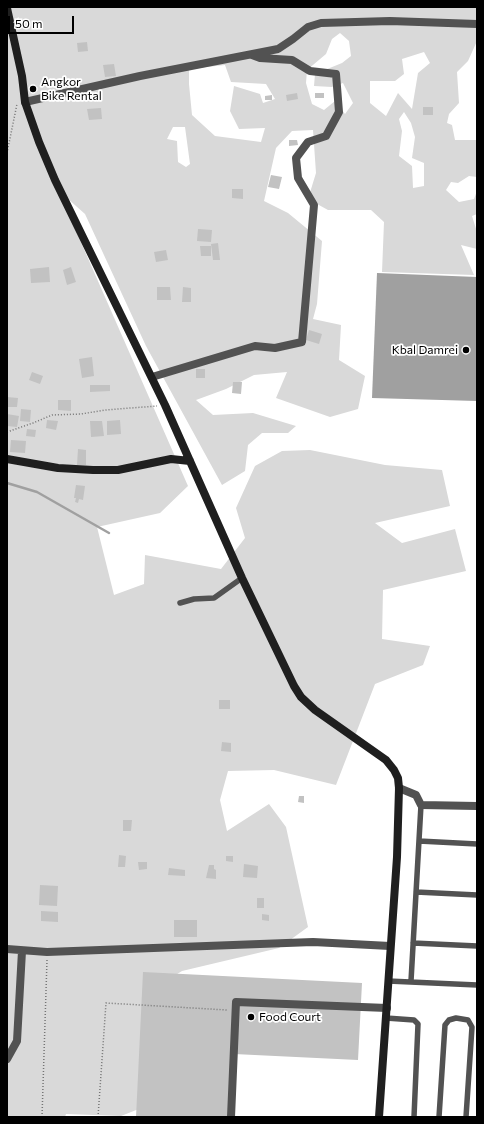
<!DOCTYPE html>
<html>
<head>
<meta charset="utf-8">
<style>
	body { margin:0 }
	#map { position:relative; width:484px; height:1124px; overflow:hidden; background:#fff; font-family:Commissioner,sans-serif }
	canvas { display:block }
	.frame { position:absolute; inset:0; border:8px solid #000; pointer-events:none }
	.scale { position:absolute; left:8px; top:16px; width:66px; height:18px; box-sizing:border-box; border:2px solid #000; border-top:0; padding-left:5px; font-size:12px; line-height:14px; white-space:nowrap; color:#000; -webkit-text-stroke:3px #fff; paint-order:stroke }
</style>
</head>
<body>
<div id="map">
<canvas width="484" height="1124"></canvas>
<div class="frame"></div>
<div class="scale">50 m</div>
</div>
<script>
const context = document.querySelector('canvas').getContext('2d');
context.lineJoin = 'round';
function fill(path, color) { context.fillStyle = color; context.fill(path, 'evenodd'); }
const shape = rows => new Path2D(rows.map(r => 'M' + r).join(''));
function strokePath(path, color, width, dash) { context.strokeStyle = color; context.lineWidth = width; context.lineCap = dash ? 'butt' : 'round'; context.setLineDash(dash || []); context.stroke(path); }
function drawText(font, color, halo, rows, align = 'center') {
  context.font = font + ' Commissioner,sans-serif'; context.lineWidth = 3.5; context.setLineDash([]); context.textBaseline = 'middle'; context.strokeStyle = halo; context.fillStyle = color; for (const [text, x, y, turn = 0] of rows) {
    context.save(); context.translate(x, y); context.rotate((+turn || 0) * Math.PI / 180); context.textAlign = isNaN(turn) ? turn : align; if (halo) context.strokeText(text, 0, 0); context.fillText(text, 0, 0); context.restore();
  }
}
fill(shape([
	[7,7,477,7,477,41,468,61,457,72,459,103,449,114,447,123,452,125,455,140,477,140,477,177,469,176,458,183,451,182,446,190,459,202,474,199,477,191,477,214,472,216,477,232,477,249,461,245,474,275,382,272,384,222,371,210,328,210,308,199,316,173,313,130,292,131,276,148,264,201,288,213,322,241,317,304,313,319,341,325,339,360,365,376,358,409,330,417,276,398,287,372,254,375,226,389,196,400,213,415,253,413,296,426,288,433,262,433,248,445,245,471,222,485,146,346,85,214,58,190,188,486,160,513,97,527,114,595,144,584,145,555,221,569,245,538,236,508,255,466,282,451,310,450,385,465,442,470,450,506,375,523,402,543,455,529,466,571,383,590,382,639,430,646,423,665,375,684,336,785,274,770,228,771,220,800,227,831,269,804,286,827,308,927,279,948,182,971,142,996,192,1088,121,1116,66,1114,65,1117,7,1117],
	[340,33,349,41,351,56,342,63,315,74,314,86,332,87,343,83,353,103,345,114,335,101,324,110,312,104,306,83,307,70,326,54,332,39],
	[424,52,430,63,418,73,412,109,398,93,386,116,370,103,370,81,395,81,404,74,402,59],
	[225,65,231,82,266,84,275,99,263,103,260,94,234,86,230,111,239,129,265,128,261,142,215,136,192,115,189,84,189,69],
	[404,112,411,123,415,137,412,158,424,163,424,186,413,188,412,166,399,156,402,131,399,119],
	[173,127,185,127,190,164,186,167,178,162,177,141,167,139]
]), '#d9d9d9');
fill(shape([
	[377,273,477,277,477,401,372,398]
]), '#a0a0a0');
strokePath(shape([
	[7,483,37,492,109,533]
]), '#a0a0a0', 2.5);
fill(shape([
	[87,42,88,51,78,52,77,43],
	[114,64,116,76,105,77,103,65],
	[297,93,298,99,287,101,286,95],
	[315,93,324,93,324,98,315,98],
	[272,95,272,100,265,100,265,96],
	[423,107,433,107,433,115,423,115],
	[101,108,102,119,89,120,87,109],
	[289,140,297,140,298,145,289,146],
	[271,175,282,177,279,189,268,187],
	[232,189,243,189,243,199,232,198],
	[198,229,212,230,211,242,197,241],
	[218,243,220,260,213,260,211,244],
	[200,246,211,246,211,256,201,256],
	[166,250,168,260,156,262,154,252],
	[49,267,50,282,31,283,30,269],
	[71,267,76,282,67,285,63,270],
	[157,287,170,287,171,300,157,300],
	[183,287,191,288,191,302,182,302],
	[309,330,322,334,319,344,306,340],
	[92,357,94,376,82,378,79,359],
	[196,369,205,369,205,378,196,378],
	[32,372,43,376,40,384,29,380],
	[233,382,242,382,241,394,232,393],
	[90,385,110,385,110,391,90,392],
	[7,397,18,398,17,407,7,407],
	[58,400,71,400,71,411,58,410],
	[21,409,31,410,30,422,20,421],
	[7,414,19,416,17,427,7,426],
	[47,420,58,421,56,430,46,428],
	[120,420,121,434,107,435,107,421],
	[90,421,102,421,104,436,91,437],
	[27,429,36,430,35,437,26,436],
	[11,440,26,441,25,453,10,452],
	[78,449,86,450,86,465,77,465],
	[76,485,85,486,83,500,79,499,78,503,75,502,76,498,74,498],
	[219,700,230,700,230,709,219,709],
	[222,742,231,743,231,752,221,751],
	[299,796,304,796,304,803,298,802],
	[123,820,132,820,131,831,123,831],
	[119,855,126,856,125,867,118,867],
	[226,856,233,856,233,862,226,861],
	[138,862,147,862,147,869,139,870],
	[244,864,258,866,257,878,243,877],
	[209,865,214,865,214,869,216,870,216,879,206,878],
	[169,868,185,870,185,876,168,875],
	[40,885,58,886,57,906,39,905],
	[257,898,264,898,264,908,257,908],
	[41,911,58,912,58,922,41,921],
	[262,914,269,915,269,921,262,920],
	[174,920,197,920,197,937,174,937],
	[143,972,362,983,358,1060,234,1054,231,1117,136,1117]
]), '#c2c2c2');
strokePath(shape([
	[7,153,17,104],
	[7,432,33,423,52,415,81,414,105,410,157,406],
	[42,1117,47,960],
	[98,1117,106,1003,227,1010]
]), '#747474', 1.5, [1, 2]);
strokePath(shape([
	[180,603,194,599,214,598,242,578],
	[419,841,477,844],
	[416,892,477,895],
	[413,943,477,946],
	[388,981,477,985],
	[411,981,421,805],
	[386,1018,414,1020,418,1024,414,1117],
	[439,1117,445,1025,449,1020,456,1018,468,1020,472,1027,466,1117]
]), '#525252', 5.5);
strokePath(shape([
	[25,102,140,76,278,49,293,39,308,27,321,23,390,21,477,24],
	[152,377,255,346,275,348,302,342,314,205,298,178,296,158,308,142,326,136,339,112,336,74,310,71,292,60,260,58,252,55],
	[399,788,416,795,421,805,477,806],
	[7,949,47,952,313,942,390,946],
	[7,1059,17,1041,22,951],
	[231,1117,236,1002,387,1008]
]), '#525252', 8);
strokePath(shape([
	[7,8,22,76,25,102,39,142,55,180,165,405,242,578,294,686,301,697,315,710,386,760,394,770,398,778,399,788,397,857,379,1117],
	[7,459,58,468,93,470,118,470,171,459,190,461]
]), '#1f1f1f', 8);
for (const [x, y, r, color] of [
	[33,89,4,"#000"],
	[466,350,4,"#000"],
	[251,1017,4,"#000"]
]) { const dot = new Path2D(); dot.arc(x, y, r, 0, 2 * Math.PI); context.fillStyle = color; context.fill(dot); strokePath(dot, '#fff', 1.5); }
drawText('12px', '#000', '#fff', [
	["Angkor",41,82],
	["Bike Rental",41,96],
	["Kbal Damrei",458,350,"right"],
	["Food Court",259,1017]
], 'left');
</script>
</body>
</html>
